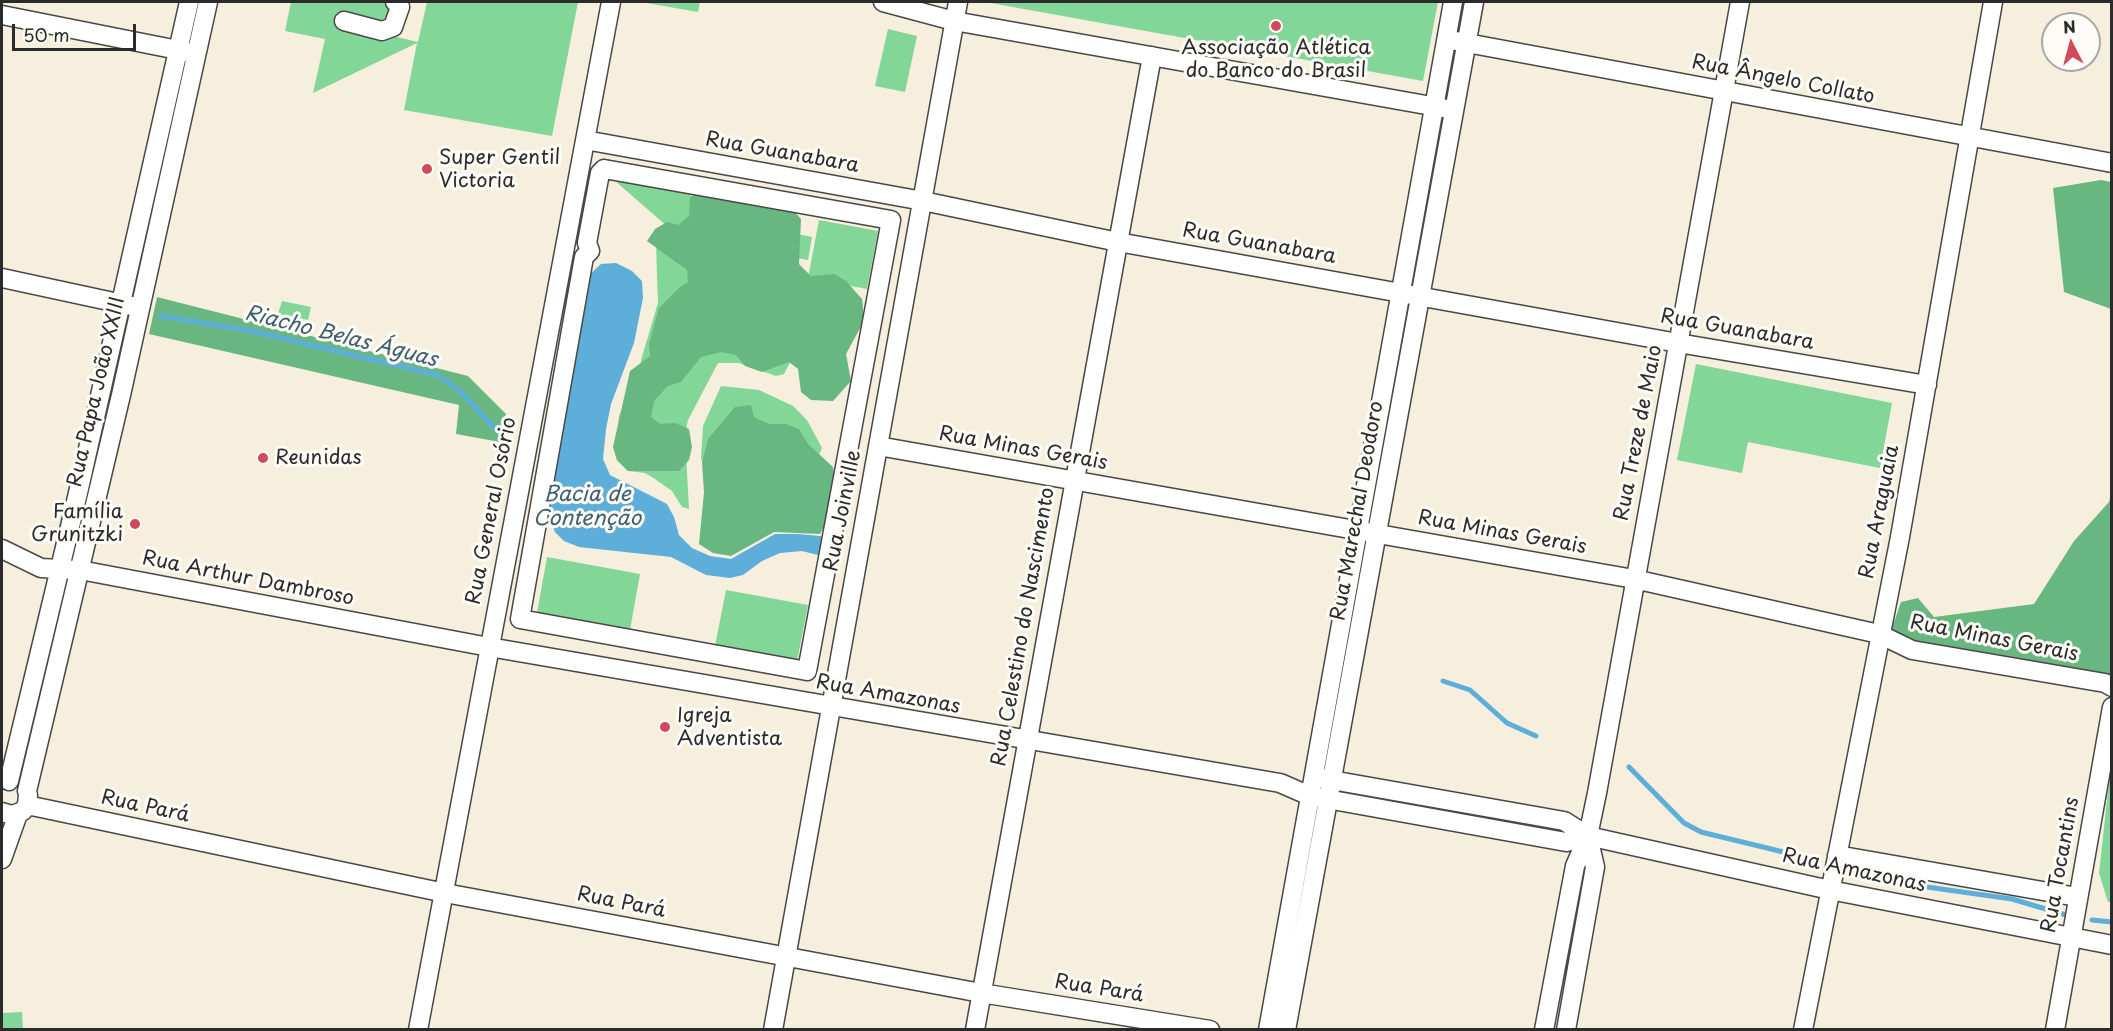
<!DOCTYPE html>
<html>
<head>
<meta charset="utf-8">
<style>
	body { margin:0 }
	#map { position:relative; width:2113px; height:1031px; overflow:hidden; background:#f6efde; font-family:"Playpen Sans",sans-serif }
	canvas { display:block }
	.frame { position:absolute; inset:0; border:3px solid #2b2b2b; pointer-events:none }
	.north { position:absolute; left:2041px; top:12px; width:60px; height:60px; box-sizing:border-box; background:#fdfcf7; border:2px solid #a9a8a5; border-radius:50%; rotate:354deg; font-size:16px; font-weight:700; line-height:24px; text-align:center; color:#2b2b2b }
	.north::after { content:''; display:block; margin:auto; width:21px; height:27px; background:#d1495b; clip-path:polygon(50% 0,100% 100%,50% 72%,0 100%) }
	.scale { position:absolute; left:12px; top:24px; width:124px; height:27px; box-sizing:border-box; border:3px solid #2b2b2b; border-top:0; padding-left:8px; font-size:18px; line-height:21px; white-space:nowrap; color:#2b2b2b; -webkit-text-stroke:4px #fdfcf7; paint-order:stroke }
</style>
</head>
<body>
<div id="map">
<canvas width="2113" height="1031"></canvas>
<div class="frame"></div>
<div class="north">N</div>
<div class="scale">50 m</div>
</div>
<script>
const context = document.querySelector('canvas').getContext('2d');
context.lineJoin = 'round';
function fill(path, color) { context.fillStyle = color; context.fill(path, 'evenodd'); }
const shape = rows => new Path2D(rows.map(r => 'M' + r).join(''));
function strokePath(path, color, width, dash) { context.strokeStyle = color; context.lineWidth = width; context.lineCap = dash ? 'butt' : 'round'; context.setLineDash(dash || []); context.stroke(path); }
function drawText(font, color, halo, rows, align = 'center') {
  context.font = font + ' "Playpen Sans",sans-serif'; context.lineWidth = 6; context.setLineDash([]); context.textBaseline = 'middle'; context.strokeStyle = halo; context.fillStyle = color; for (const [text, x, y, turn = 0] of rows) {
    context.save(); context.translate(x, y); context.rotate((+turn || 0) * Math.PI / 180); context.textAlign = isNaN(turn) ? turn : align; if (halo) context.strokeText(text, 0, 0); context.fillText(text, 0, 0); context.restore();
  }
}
fill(shape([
	[291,2,405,2,397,37,418,42,427,2,578,2,552,136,404,110,417,43,313,93,325,39,285,31],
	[641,2,700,2,698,12],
	[985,2,1438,2,1423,81],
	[888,29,917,36,905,92,875,86],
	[607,174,685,189,696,202,756,209,668,227],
	[819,220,878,231,867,289,808,278],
	[792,233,812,237,808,260,787,256],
	[656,244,851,290,862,299,864,321,794,355,784,374,776,376,739,363,718,363,688,420,685,435,689,509,682,507,672,491,655,479,645,473,628,471,617,460,613,447,618,430,619,416,641,367,641,360,658,303],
	[282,301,311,307,308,320,278,314],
	[1696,364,1892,403,1880,468,1748,442,1742,473,1677,460],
	[721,386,759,390,793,406,807,420,822,448,812,471,706,472,701,458,703,426],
	[547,557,640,574,630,630,537,613],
	[726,590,808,605,797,661,715,646],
	[2111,764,2112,901,2108,902,2099,873],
	[22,1012,23,1029,2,1029,2,1013]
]), '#82d698');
fill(shape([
	[2101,180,2111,182,2111,309,2064,292,2053,188],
	[701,191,794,211,801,219,799,264,811,276,834,274,846,281,862,299,864,321,846,354,851,381,833,401,811,400,801,392,798,369,789,362,762,372,745,366,736,355,721,352,701,357,681,382,668,386,654,401,651,417,660,424,675,423,689,429,692,447,689,460,679,471,628,471,617,460,613,447,630,371,650,356,649,344,659,308,680,287,688,282,687,270,647,241,655,229,667,222,678,225,689,216,690,197],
	[157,297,468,376,506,414,500,442,456,434,459,405,149,334],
	[751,405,754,417,769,424,786,424,799,429,808,444,833,467,835,482,829,518,820,534,774,532,731,556,713,553,699,544,704,492,702,463,708,439,735,407],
	[2111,495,2111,679,1903,640,1890,634,1901,602,1918,598,1934,617,2034,604,2074,541,2109,502]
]), '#69b780');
fill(shape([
	[616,263,632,271,642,281,643,298,634,343,611,404,606,429,603,459,610,475,667,504,674,517,679,535,692,548,710,556,731,559,775,534,799,534,830,537,826,557,802,551,780,553,762,561,743,575,730,578,706,575,671,557,579,547,564,541,555,532,544,505,589,275,601,264]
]), '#5daed8');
strokePath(shape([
	[161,316,252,331,437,375,459,390,494,428],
	[1443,681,1470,690,1507,723,1536,736],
	[1629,767,1684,823,1701,832,1800,856,1816,863],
	[1863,878,2012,899,2066,915],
	[2092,920,2112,922]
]), '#5daed8', 5);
const minor = shape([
	[883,2,954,21,1443,108],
	[2,15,188,52],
	[344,21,382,31,393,27,400,7,395,2],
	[1456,41,2112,163],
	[585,140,923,201,1118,242,1678,343,1927,385],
	[604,169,891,220,807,671,520,619,584,257,590,251,587,243,600,173,604,169],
	[2,278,132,306],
	[878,446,1634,579,1879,634,1912,650,2105,683,2112,687],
	[2,549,41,568,80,570,489,647,1280,783,1310,796,1566,842,1588,836],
	[1320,778,1564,821,1588,836,1830,890,2112,945],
	[9,781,78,493,189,2],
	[27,791,121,395,208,2],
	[27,805,445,893,981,993,1210,1030],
	[2,812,12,815,23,811,27,805,28,795],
	[1837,855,2077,897],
	[2,859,18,814],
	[418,1030,611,2],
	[773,1030,958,2],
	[975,1030,1152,56],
	[1268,1030,1453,2],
	[1286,1030,1474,2],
	[1544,1030,1575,866,1588,836,1597,793,1740,2],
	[1566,1030,1595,867,1588,836],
	[1803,1030,1900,537,1993,2],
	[2055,1030,2112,707]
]);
strokePath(minor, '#494846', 21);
strokePath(minor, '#fff', 18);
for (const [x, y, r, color] of [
	[1276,26,6,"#d1495b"],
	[427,169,6,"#d1495b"],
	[263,458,6,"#d1495b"],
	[135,524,6,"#d1495b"],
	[665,727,6,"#d1495b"]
]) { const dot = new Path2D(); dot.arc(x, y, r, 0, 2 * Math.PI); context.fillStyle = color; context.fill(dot); strokePath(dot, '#fdfcf7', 2); }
drawText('20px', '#2b2b2b', '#fdfcf7', [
	["Associação Atlética",1276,48,"center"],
	["do Banco do Brasil",1276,71,"center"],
	["Super Gentil",439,158],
	["Victoria",439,181],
	["Reunidas",275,458],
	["Família",123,512,"right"],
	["Grunitzki",123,535,"right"],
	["Igreja",677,716],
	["Adventista",677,739]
], 'left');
drawText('20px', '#2b2b2b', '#fdfcf7', [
	["Rua Ângelo Collato",1783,80,11],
	["Rua Guanabara",782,153,10],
	["Rua Guanabara",1259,244,10],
	["Rua Guanabara",1737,330,10],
	["Rua Papa João XXIII",97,392,-77],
	["Rua Treze de Maio",1639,433,-79],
	["Rua Minas Gerais",1023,449,10],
	["Rua General Osório",492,511,-79],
	["Rua Joinville",843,511,-79],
	["Rua Marechal Deodoro",1358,511,-80],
	["Rua Araguaia",1880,512,-79],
	["Rua Minas Gerais",1502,533,10],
	["Rua Arthur Dambroso",248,579,11],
	["Rua Celestino do Nascimento",1024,627,-80],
	["Rua Minas Gerais",1994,639,11],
	["Rua Amazonas",888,695,10],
	["Rua Pará",145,807,12],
	["Rua Tocantins",2061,865,-80],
	["Rua Amazonas",1854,871,12],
	["Rua Pará",621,903,11],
	["Rua Pará",1099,989,9]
]);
drawText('italic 21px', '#3f5f70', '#fdfcf7', [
	["Riacho Belas Águas",341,337,14],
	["Bacia de",587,495],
	["Contenção",587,519]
]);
</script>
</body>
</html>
